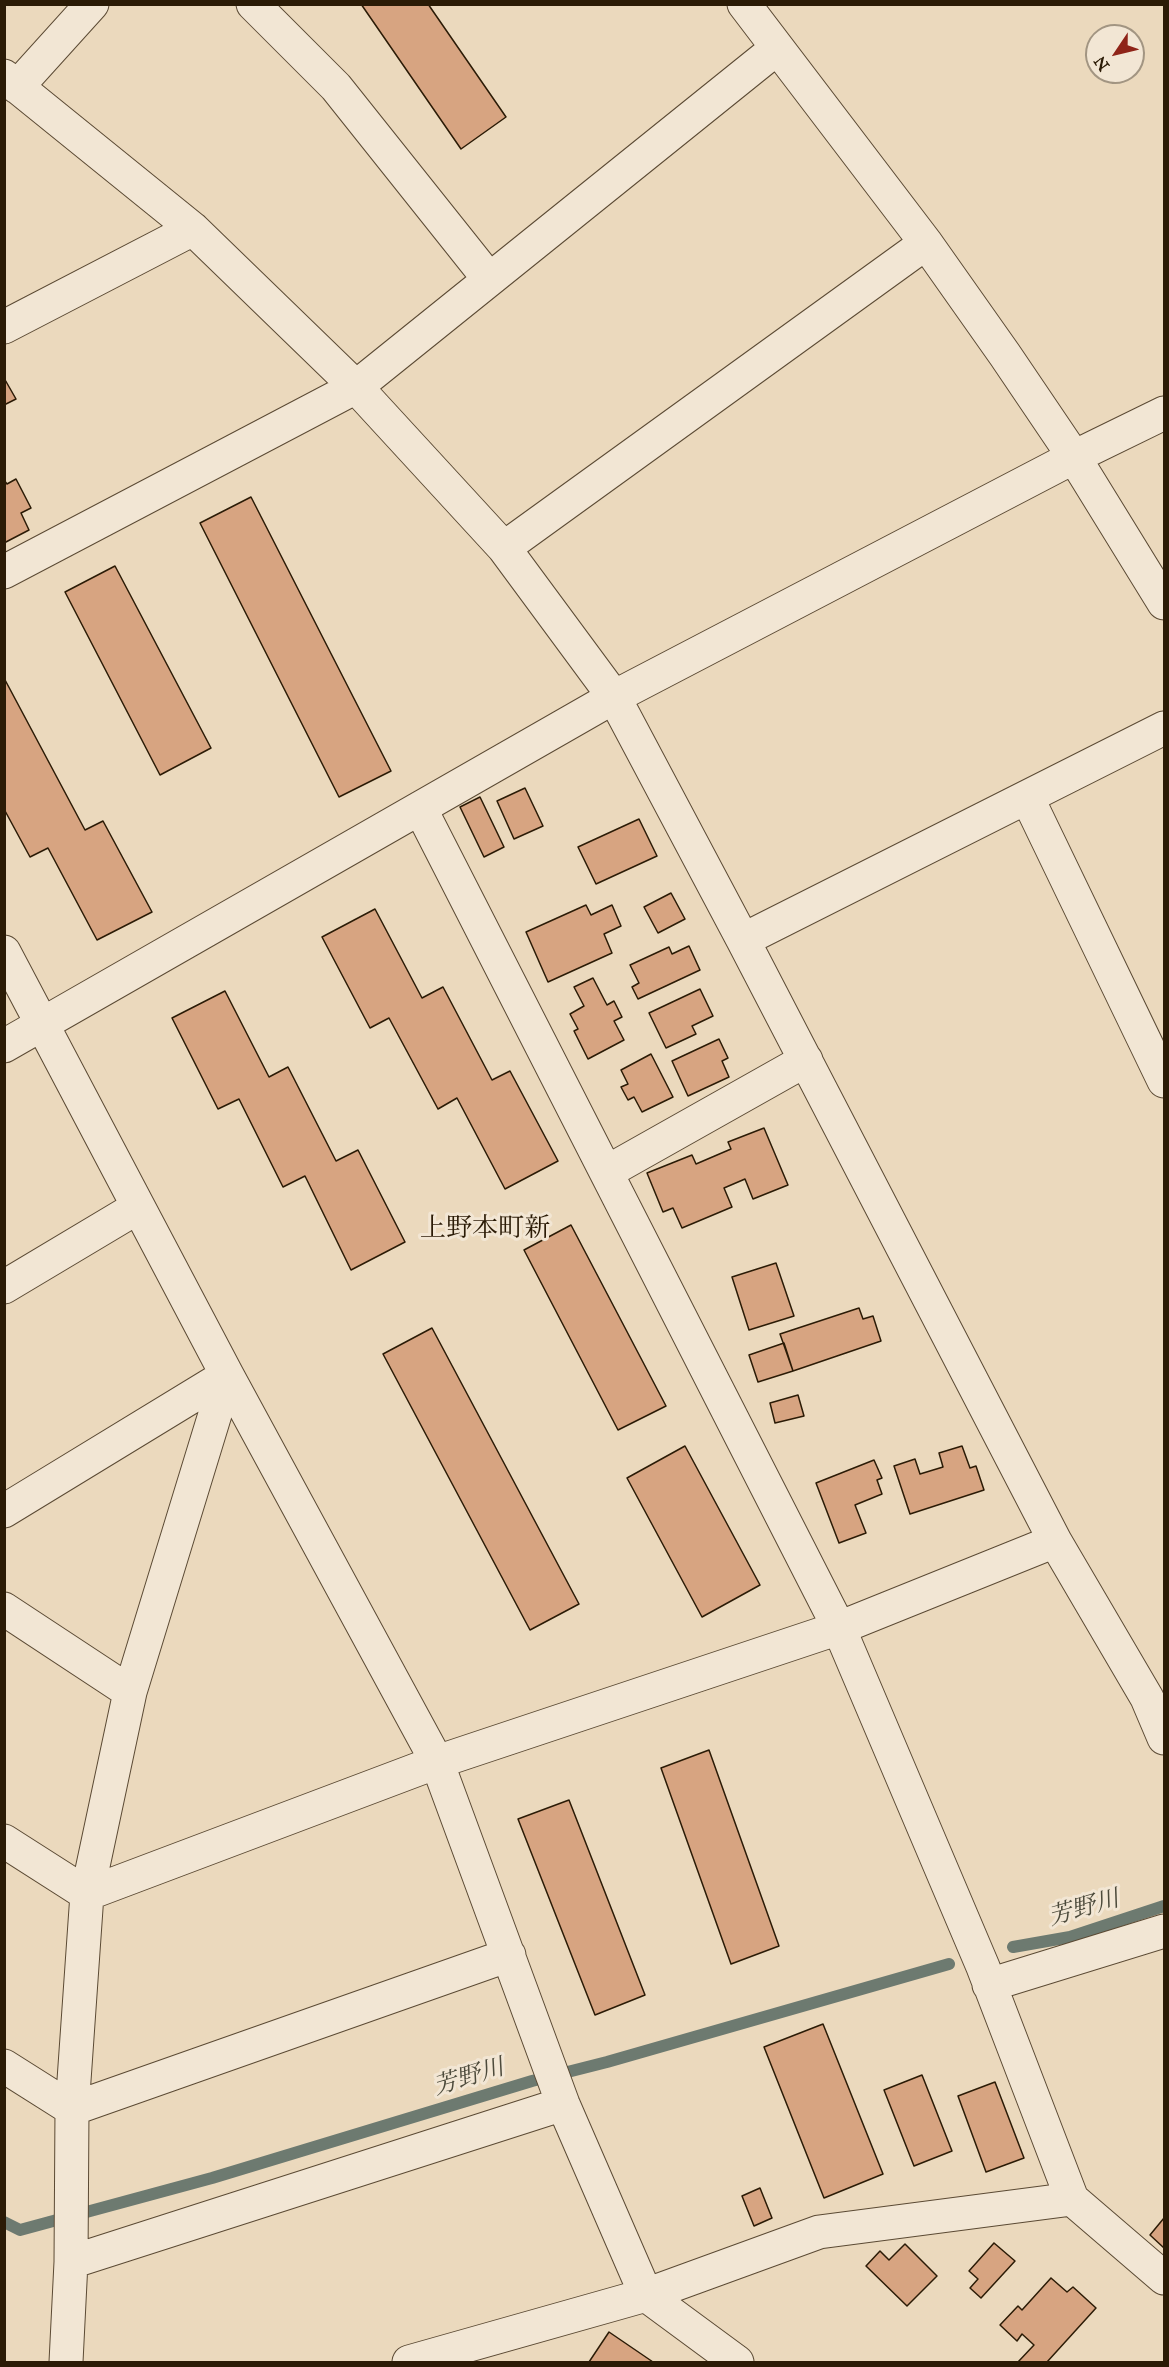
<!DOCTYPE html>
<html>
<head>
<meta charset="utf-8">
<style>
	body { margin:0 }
	#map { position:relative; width:1169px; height:2367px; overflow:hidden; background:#ebd9bd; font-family:"IM FELL Great Primer",serif }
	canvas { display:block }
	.frame { position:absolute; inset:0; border:6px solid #2b1b06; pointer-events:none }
	.north { position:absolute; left:1085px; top:24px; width:60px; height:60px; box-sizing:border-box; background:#f2e6d4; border:2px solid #a29582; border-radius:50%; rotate:235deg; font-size:16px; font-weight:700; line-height:24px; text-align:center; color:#2b1b06 }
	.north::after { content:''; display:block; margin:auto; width:21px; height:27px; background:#8f2418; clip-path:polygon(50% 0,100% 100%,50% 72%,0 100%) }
</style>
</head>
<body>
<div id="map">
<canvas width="1169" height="2367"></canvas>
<div class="frame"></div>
<div class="north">N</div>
</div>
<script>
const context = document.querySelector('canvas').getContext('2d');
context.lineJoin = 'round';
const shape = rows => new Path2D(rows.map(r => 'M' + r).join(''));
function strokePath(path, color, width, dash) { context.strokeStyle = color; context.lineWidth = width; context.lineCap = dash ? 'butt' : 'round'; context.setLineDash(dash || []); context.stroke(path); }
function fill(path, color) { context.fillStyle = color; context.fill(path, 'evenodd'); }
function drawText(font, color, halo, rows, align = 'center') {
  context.font = font + ' "IM FELL Great Primer","Noto Serif JP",serif'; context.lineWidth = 6; context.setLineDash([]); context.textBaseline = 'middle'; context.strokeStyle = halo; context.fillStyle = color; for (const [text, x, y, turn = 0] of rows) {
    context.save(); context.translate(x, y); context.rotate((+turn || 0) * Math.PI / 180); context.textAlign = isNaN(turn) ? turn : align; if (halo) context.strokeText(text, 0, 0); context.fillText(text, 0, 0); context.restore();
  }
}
strokePath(shape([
	[1013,1947,1070,1937,1164,1906],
	[4,2222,20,2230,212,2178,532,2081,607,2062,949,1964]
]), '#6d7a70', 12);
const building = shape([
	[361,4,428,4,506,117,461,149,361,4],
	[4,378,16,399,4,405,4,378],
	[16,479,31,508,21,513,29,530,4,543,4,480,7,484,16,479],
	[251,497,391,771,339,797,200,523,251,497],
	[115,566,211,748,160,775,65,592,115,566],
	[4,678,85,830,103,821,152,912,97,940,48,848,30,857,4,809,4,678],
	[525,788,543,826,514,839,497,801,525,788],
	[480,797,504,847,484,857,460,807,480,797],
	[639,819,657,856,596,884,578,847,639,819],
	[671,893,685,919,658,933,644,907,671,893],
	[586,905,591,915,612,905,621,926,604,934,612,953,548,982,526,932,586,905],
	[375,909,422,998,443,987,492,1080,510,1071,558,1161,505,1189,457,1098,438,1109,389,1018,370,1028,322,937,375,909],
	[689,946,700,970,638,999,632,987,639,983,630,965,669,947,672,954,689,946],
	[593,978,607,1005,614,1001,622,1017,614,1021,624,1040,588,1059,574,1031,578,1029,570,1014,584,1006,574,987,593,978],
	[700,989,713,1016,692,1026,696,1034,666,1048,649,1013,700,989],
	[225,991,269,1077,288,1067,336,1161,358,1150,405,1242,351,1270,305,1176,283,1187,239,1099,218,1109,172,1018,225,991],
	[719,1039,728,1058,722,1061,729,1077,688,1096,672,1061,719,1039],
	[651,1054,673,1097,642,1112,634,1097,628,1100,621,1087,628,1084,621,1070,651,1054],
	[764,1128,788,1185,753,1199,745,1179,724,1188,732,1207,682,1228,673,1208,663,1212,647,1173,692,1155,696,1164,731,1149,728,1142,764,1128],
	[571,1225,666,1406,618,1430,524,1250,571,1225],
	[776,1263,794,1316,749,1330,732,1277,776,1263],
	[859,1308,863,1319,873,1316,881,1341,793,1371,780,1334,859,1308],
	[432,1328,579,1604,530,1630,383,1354,432,1328],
	[784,1343,793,1371,758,1382,749,1355,784,1343],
	[798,1395,804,1416,775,1423,770,1403,798,1395],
	[685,1446,760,1585,702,1617,627,1478,685,1446],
	[962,1446,970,1468,976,1466,984,1490,910,1514,894,1466,915,1459,920,1474,943,1467,939,1453,962,1446],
	[874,1460,882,1478,877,1480,882,1494,855,1505,866,1533,839,1543,816,1483,874,1460],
	[709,1750,779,1946,731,1964,661,1768,709,1750],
	[569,1800,645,1995,595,2015,518,1819,569,1800],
	[823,2024,883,2174,824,2198,764,2047,823,2024],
	[922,2075,952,2151,914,2166,884,2090,922,2075],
	[995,2082,1024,2158,986,2172,958,2096,995,2082],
	[760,2188,772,2218,754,2226,742,2196,760,2188],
	[1164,2218,1164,2248,1150,2235,1164,2218],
	[994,2243,1015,2261,981,2298,970,2288,978,2279,969,2271,994,2243],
	[905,2244,937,2276,907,2306,866,2266,880,2251,889,2260,905,2244],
	[1051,2278,1067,2292,1073,2287,1096,2308,1047,2362,1018,2362,1034,2345,1022,2334,1017,2341,1000,2325,1018,2306,1022,2310,1051,2278],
	[609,2332,653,2362,589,2362,609,2332]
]);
fill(building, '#d7a481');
strokePath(building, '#2b1b06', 1.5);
const minor = shape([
	[253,4,336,87,489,279],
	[744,4,926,243,1005,355,1074,457,1164,603],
	[4,76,193,229,356,387,504,548,614,697,743,940,1055,1541,1147,1698,1164,1738],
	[17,87,92,4],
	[4,327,193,229],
	[504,548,926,243],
	[4,572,356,387,776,49],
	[1027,797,1164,1081],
	[420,808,839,1628,983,1967,1072,2199,1164,2278],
	[743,940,1164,728],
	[4,952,227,1375,437,1762,563,2104,646,2295,737,2362],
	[4,1046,614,697,1074,457,1164,413],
	[607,1172,806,1060],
	[4,1287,138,1207],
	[4,1511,227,1375],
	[4,1609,130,1692],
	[4,1841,87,1894],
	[87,1894,437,1762,839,1628,1055,1541],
	[989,1985,1164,1931],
	[4,2066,72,2109],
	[72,2109,509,1955],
	[71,2262,563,2104],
	[66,2362,71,2262,72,2109,87,1894,130,1692,227,1375],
	[409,2362,646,2295,819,2232,1072,2199]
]);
strokePath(minor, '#5b4a34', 35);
strokePath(minor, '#f2e6d4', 33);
drawText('italic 24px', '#4c4a3b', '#f2e6d4', [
	["芳野川",1084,1909,-16],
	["芳野川",469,2078,-17]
]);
drawText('26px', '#2b1b06', '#f2e6d4', [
	["上野本町新",485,1230]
]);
</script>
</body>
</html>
